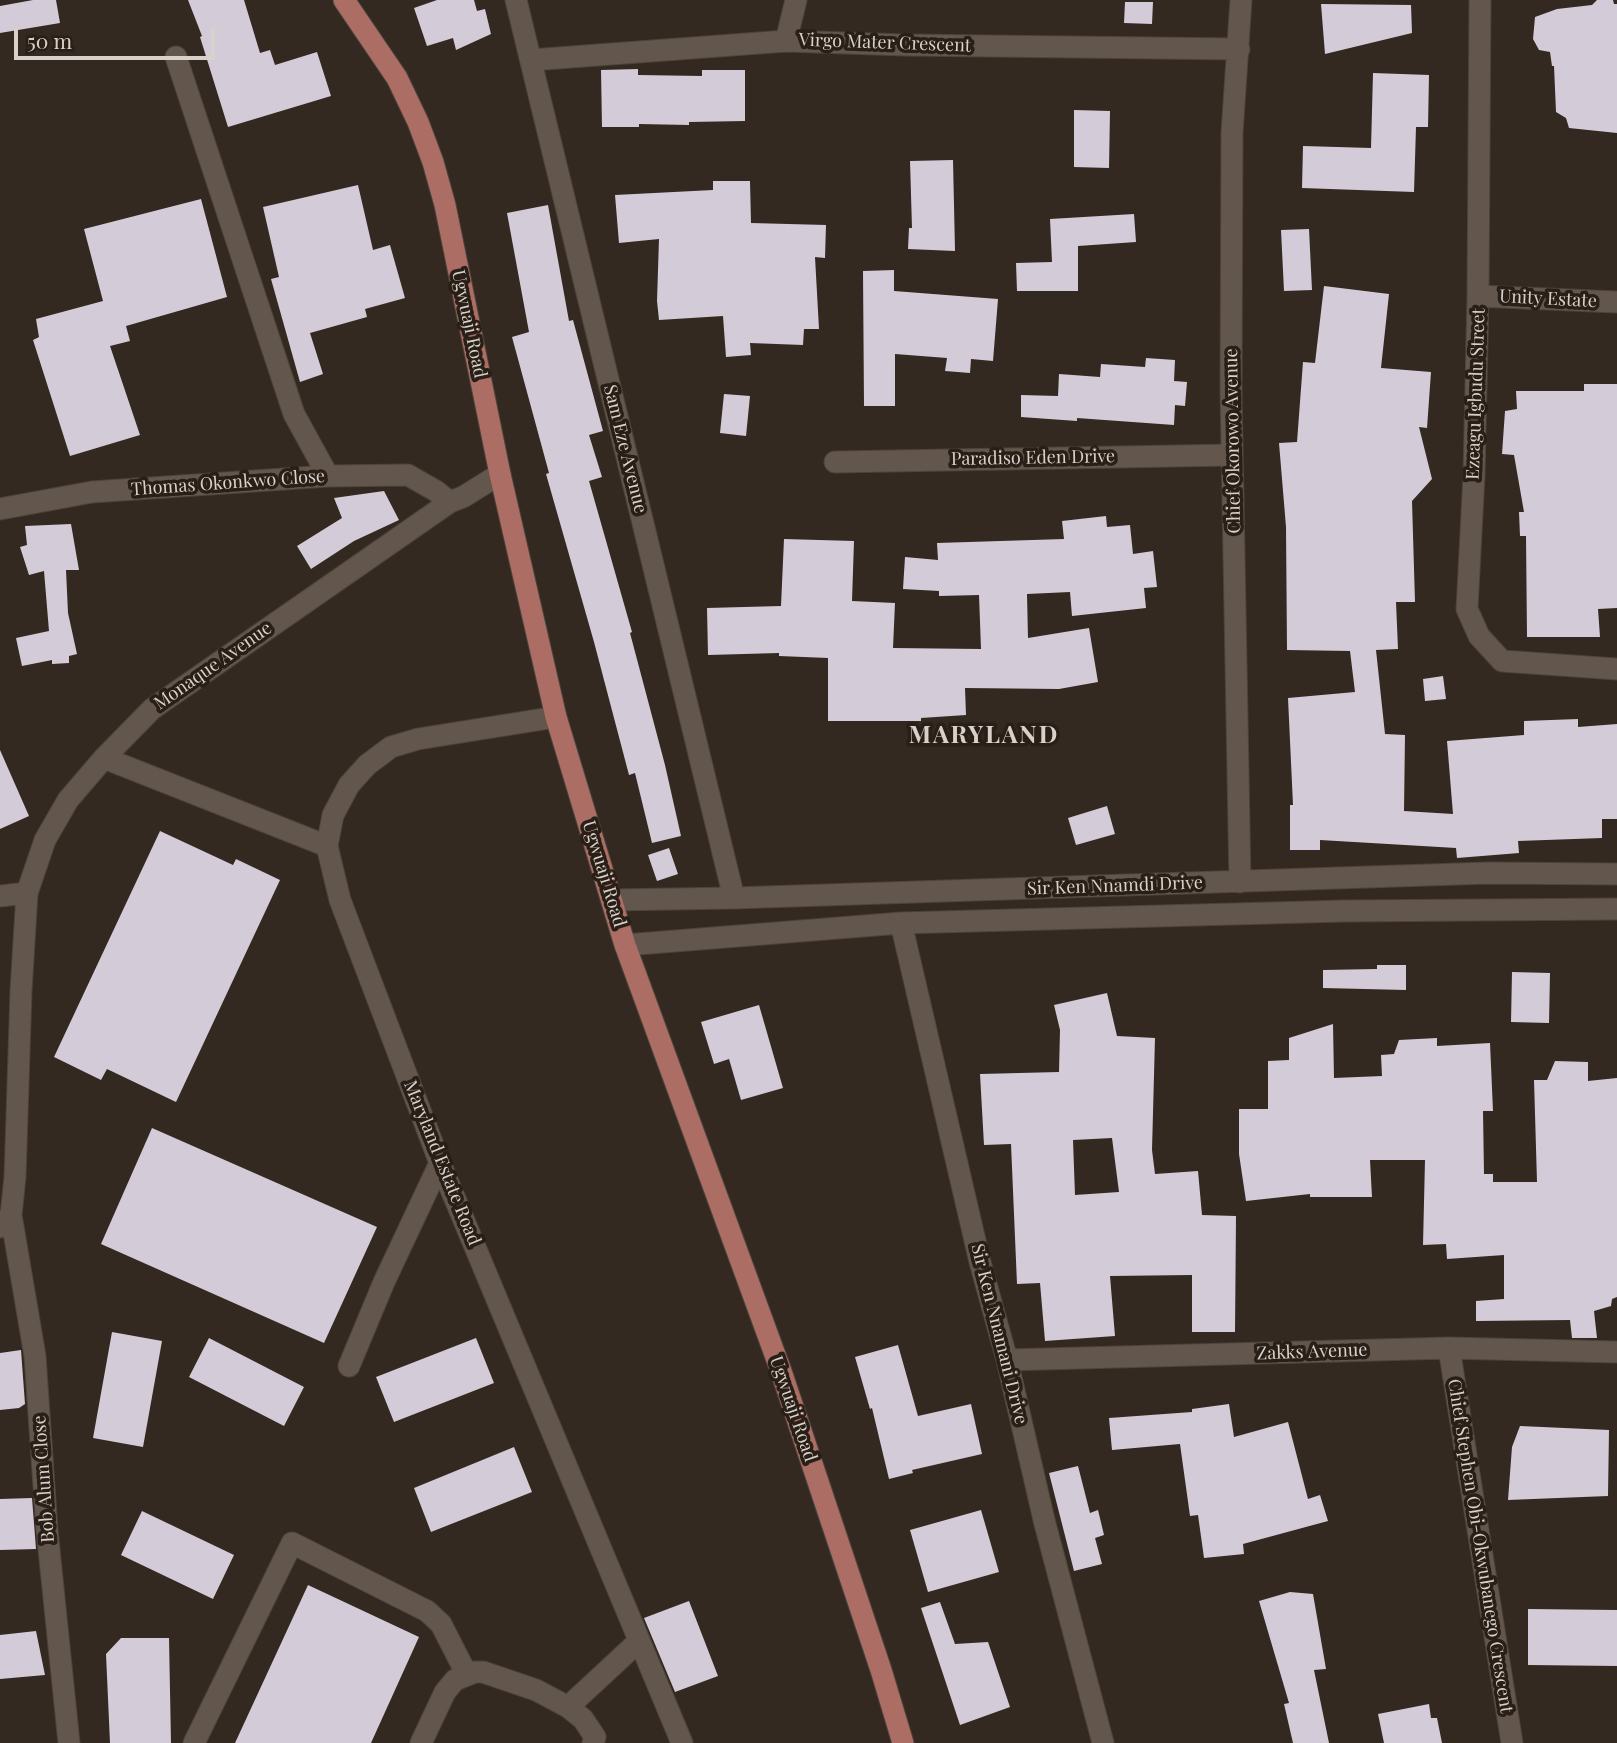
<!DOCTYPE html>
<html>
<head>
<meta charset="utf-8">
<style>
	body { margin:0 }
	#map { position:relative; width:1617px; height:1743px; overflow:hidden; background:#332920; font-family:"Playfair Display",serif }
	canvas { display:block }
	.scale { position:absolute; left:14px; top:28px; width:201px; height:32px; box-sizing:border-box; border:4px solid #d8d1cb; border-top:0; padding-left:9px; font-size:21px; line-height:24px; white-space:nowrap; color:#d8d1cb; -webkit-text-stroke:5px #291f17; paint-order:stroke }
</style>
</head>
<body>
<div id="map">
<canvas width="1617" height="1743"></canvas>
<div class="scale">50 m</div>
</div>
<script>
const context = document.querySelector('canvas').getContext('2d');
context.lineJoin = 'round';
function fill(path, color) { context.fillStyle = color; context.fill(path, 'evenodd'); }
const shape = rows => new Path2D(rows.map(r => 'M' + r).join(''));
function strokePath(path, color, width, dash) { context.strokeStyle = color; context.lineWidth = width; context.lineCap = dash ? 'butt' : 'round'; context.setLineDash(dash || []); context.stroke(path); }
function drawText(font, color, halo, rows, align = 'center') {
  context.font = font + ' "Playfair Display",serif'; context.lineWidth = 7; context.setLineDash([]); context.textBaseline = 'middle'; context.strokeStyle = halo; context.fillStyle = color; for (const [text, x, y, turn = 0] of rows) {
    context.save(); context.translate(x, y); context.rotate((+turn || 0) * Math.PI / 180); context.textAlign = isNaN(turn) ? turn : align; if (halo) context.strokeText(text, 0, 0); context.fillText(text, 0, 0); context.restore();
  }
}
fill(shape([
	[33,0,56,0,60,23,0,33,0,6],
	[188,0,244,0,260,53,270,50,275,65,317,52,331,96,228,127,200,37,202,36],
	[437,0,474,0,477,11,485,9,491,34,456,50,453,38,427,46,414,8],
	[1597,0,1613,0,1614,4,1617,4,1617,133,1569,128,1566,118,1556,112,1554,66,1552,66,1550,52,1539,50,1533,39,1535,17,1557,9,1592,5],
	[1125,2,1153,2,1152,24,1124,23],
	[1321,4,1411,5,1412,33,1325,54],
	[638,69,638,75,702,76,702,70,745,70,745,121,689,122,689,125,639,124,639,127,602,127,601,70],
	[1373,73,1429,75,1428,127,1416,127,1414,192,1302,188,1303,146,1371,148],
	[1074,110,1110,111,1109,168,1074,167],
	[953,160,955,251,908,249,909,228,912,228,910,161],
	[713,181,750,181,751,223,826,225,825,258,815,257,819,329,804,329,803,345,750,343,751,355,726,357,723,316,659,320,657,301,659,239,619,243,615,195,713,190],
	[358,185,373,250,390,245,405,298,365,309,367,317,310,333,323,374,300,382,271,279,279,277,263,207],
	[201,199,227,297,126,326,130,341,110,346,140,435,70,456,33,340,39,337,36,319,103,301,84,229],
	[548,205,569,321,573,320,603,431,589,435,602,477,589,481,632,632,630,633,665,765,681,836,652,843,635,773,629,775,594,642,546,474,549,473,512,337,529,332,507,213],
	[1134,214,1136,242,1078,246,1078,291,1017,291,1016,263,1052,262,1050,219],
	[1309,229,1312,290,1284,291,1281,230],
	[894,270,894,291,998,299,993,361,971,359,970,373,945,371,947,358,895,354,895,406,864,406,863,271],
	[1324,286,1389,294,1381,368,1431,372,1427,428,1419,427,1432,479,1412,501,1415,602,1396,602,1398,649,1376,650,1385,734,1405,735,1404,811,1453,814,1447,741,1524,735,1524,721,1578,719,1578,727,1617,724,1617,819,1602,819,1602,838,1518,841,1519,853,1457,858,1456,848,1320,840,1320,850,1290,850,1290,805,1293,805,1288,698,1355,692,1350,651,1287,650,1286,527,1279,443,1297,442,1303,362,1315,363],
	[1146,358,1175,360,1174,381,1187,382,1185,406,1175,405,1174,425,1077,418,1077,421,1021,417,1021,395,1058,396,1059,374,1100,377,1101,364,1145,367],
	[1584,384,1617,384,1617,608,1598,609,1600,637,1527,637,1526,536,1520,536,1519,512,1524,512,1514,455,1502,454,1505,411,1517,409,1516,391,1584,391],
	[724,394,750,396,746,436,720,433],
	[384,491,399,520,354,541,311,569,297,546,342,518,334,498],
	[1106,516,1107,527,1130,525,1133,554,1153,551,1157,587,1144,588,1146,608,1072,616,1070,592,1027,594,1028,638,1089,628,1098,682,1059,689,965,688,966,715,921,718,921,721,828,721,828,658,779,656,779,653,708,655,707,608,781,606,784,539,854,541,852,601,895,603,893,648,981,649,979,595,939,596,939,591,903,589,905,557,938,560,937,543,1064,539,1062,521],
	[71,524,79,570,66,570,68,613,77,654,69,656,69,663,52,664,52,660,22,666,16,638,49,631,44,571,29,575,20,547,27,545,25,526],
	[1443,676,1446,699,1425,701,1423,679],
	[0,750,29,816,0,829],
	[1107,806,1115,834,1076,845,1068,818],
	[160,831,233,865,236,859,280,880,176,1102,107,1069,101,1080,54,1057],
	[669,848,678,874,657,881,648,855],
	[1377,965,1406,965,1406,990,1323,988,1323,970,1377,969],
	[1512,972,1550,973,1549,1023,1511,1022],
	[1107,993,1117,1036,1155,1038,1152,1150,1155,1174,1198,1171,1202,1215,1236,1216,1235,1332,1192,1332,1192,1275,1110,1276,1115,1336,1045,1341,1040,1283,1017,1284,1011,1144,984,1145,980,1074,1059,1072,1060,1030,1054,1005],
	[1112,1138,1119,1192,1075,1195,1073,1140],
	[759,1005,783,1088,741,1100,729,1059,714,1064,701,1022],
	[1333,1024,1334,1078,1382,1076,1381,1055,1394,1054,1399,1040,1437,1038,1437,1046,1490,1043,1493,1111,1483,1111,1484,1174,1493,1174,1493,1182,1537,1182,1534,1080,1547,1080,1555,1061,1588,1062,1588,1081,1617,1078,1617,1297,1612,1299,1611,1306,1594,1311,1597,1338,1572,1338,1570,1320,1476,1321,1476,1301,1504,1299,1504,1255,1447,1259,1446,1244,1423,1245,1425,1160,1370,1160,1372,1197,1310,1197,1310,1194,1246,1201,1239,1154,1239,1109,1268,1109,1268,1061,1289,1060,1289,1038],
	[152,1128,377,1227,324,1343,101,1244],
	[112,1332,162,1341,143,1447,93,1438],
	[209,1338,304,1387,284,1426,189,1377],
	[476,1338,494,1383,394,1422,376,1377],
	[898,1345,918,1416,971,1404,982,1454,912,1470,913,1473,889,1479,872,1408,870,1409,855,1357],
	[21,1350,25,1404,19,1408,0,1410,0,1353],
	[1229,1404,1234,1437,1288,1422,1308,1499,1320,1495,1328,1521,1243,1544,1244,1554,1204,1558,1198,1515,1190,1516,1180,1444,1112,1450,1109,1418,1192,1412,1192,1409],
	[1520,1426,1609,1430,1608,1496,1508,1500,1512,1447],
	[514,1447,532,1492,431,1532,414,1488],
	[1078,1466,1090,1513,1098,1510,1104,1535,1095,1538,1102,1564,1074,1571,1049,1473],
	[32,1498,36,1549,0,1550,0,1499],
	[981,1510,999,1572,928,1592,910,1530],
	[142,1511,234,1555,213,1599,121,1555],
	[308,1585,419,1637,371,1743,235,1743],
	[1290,1592,1313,1594,1326,1669,1314,1670,1329,1743,1293,1743,1284,1704,1289,1703,1259,1601],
	[689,1601,718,1676,675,1692,644,1618],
	[940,1602,955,1644,988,1642,1010,1707,960,1725,921,1608],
	[1528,1609,1617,1610,1617,1666,1528,1665],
	[36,1631,45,1675,0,1679,0,1635],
	[121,1638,169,1638,171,1743,110,1743,106,1654],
	[1429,1704,1431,1718,1437,1718,1442,1743,1384,1743,1378,1714]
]), '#d4cbd9');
const minor = shape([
	[516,0,734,898],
	[1480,0,1478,296,1474,475,1467,609,1479,636,1502,661,1617,669],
	[786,41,796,0],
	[176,57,294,414,328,476],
	[531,60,786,41,905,45,1239,49],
	[1478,296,1617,302],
	[835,462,1231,455],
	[0,509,92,492,328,476,408,475,436,491,450,502],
	[556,717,418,739,391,747,367,765,349,785,333,815,327,846,340,900,440,1163,682,1743],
	[104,758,327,846],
	[1240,882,1231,391,1232,133,1241,0],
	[0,896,27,893],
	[612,900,734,898,1488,873,1617,874],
	[901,923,980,1262,1007,1360,1044,1520,1103,1743],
	[625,945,901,923,1344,911,1617,909],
	[11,1215,35,1356,47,1530,69,1743],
	[0,1227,11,1215,15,1177,21,991,27,893,45,840,68,800,104,758,152,709,450,502,463,497,500,474],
	[1449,1348,1512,1743],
	[1007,1360,1449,1348,1617,1352],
	[349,1366,384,1282,440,1163],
	[568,1707,638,1642],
	[194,1743,292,1543,427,1611,441,1624,467,1675],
	[421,1743,445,1692,455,1680,475,1672,483,1672,536,1690,568,1707,583,1719,595,1737,593,1743]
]);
const major = shape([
	[344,0,397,78,418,122,433,162,445,205,500,474,556,717,625,945,781,1371,881,1670,903,1743]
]);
strokePath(minor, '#4b443b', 23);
strokePath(major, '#4b443b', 23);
strokePath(minor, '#63574d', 21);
strokePath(major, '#ab6d64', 21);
drawText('18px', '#d8d1cb', '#291f17', [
	["Virgo Mater Crescent",885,43,2],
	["Unity Estate",1548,299,3],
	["Ugwuaji Road",469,324,78],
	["Ezeagu Igbudu Street",1476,394,-88],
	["Chief Okorowo Avenue",1233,441,-91],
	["Sam Eze Avenue",625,449,76],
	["Paradiso Eden Drive",1033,458,-1],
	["Thomas Okonkwo Close",228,483,-4],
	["Monaque Avenue",213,666,-35],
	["Ugwuaji Road",604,874,73],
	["Sir Ken Nnamdi Drive",1115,886,-2],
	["Maryland Estate Road",442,1163,68],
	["Sir Ken Nnamani Drive",999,1334,76],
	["Zakks Avenue",1312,1352,-2],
	["Ugwuaji Road",793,1409,71],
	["Bob Alum Close",44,1479,-94],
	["Chief Stephen Obi-Okwubanego Crescent",1480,1546,81]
]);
context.letterSpacing = '2px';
drawText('bold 24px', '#d8d1cb', '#291f17', [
	["MARYLAND",984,736]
]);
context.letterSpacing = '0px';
</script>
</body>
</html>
